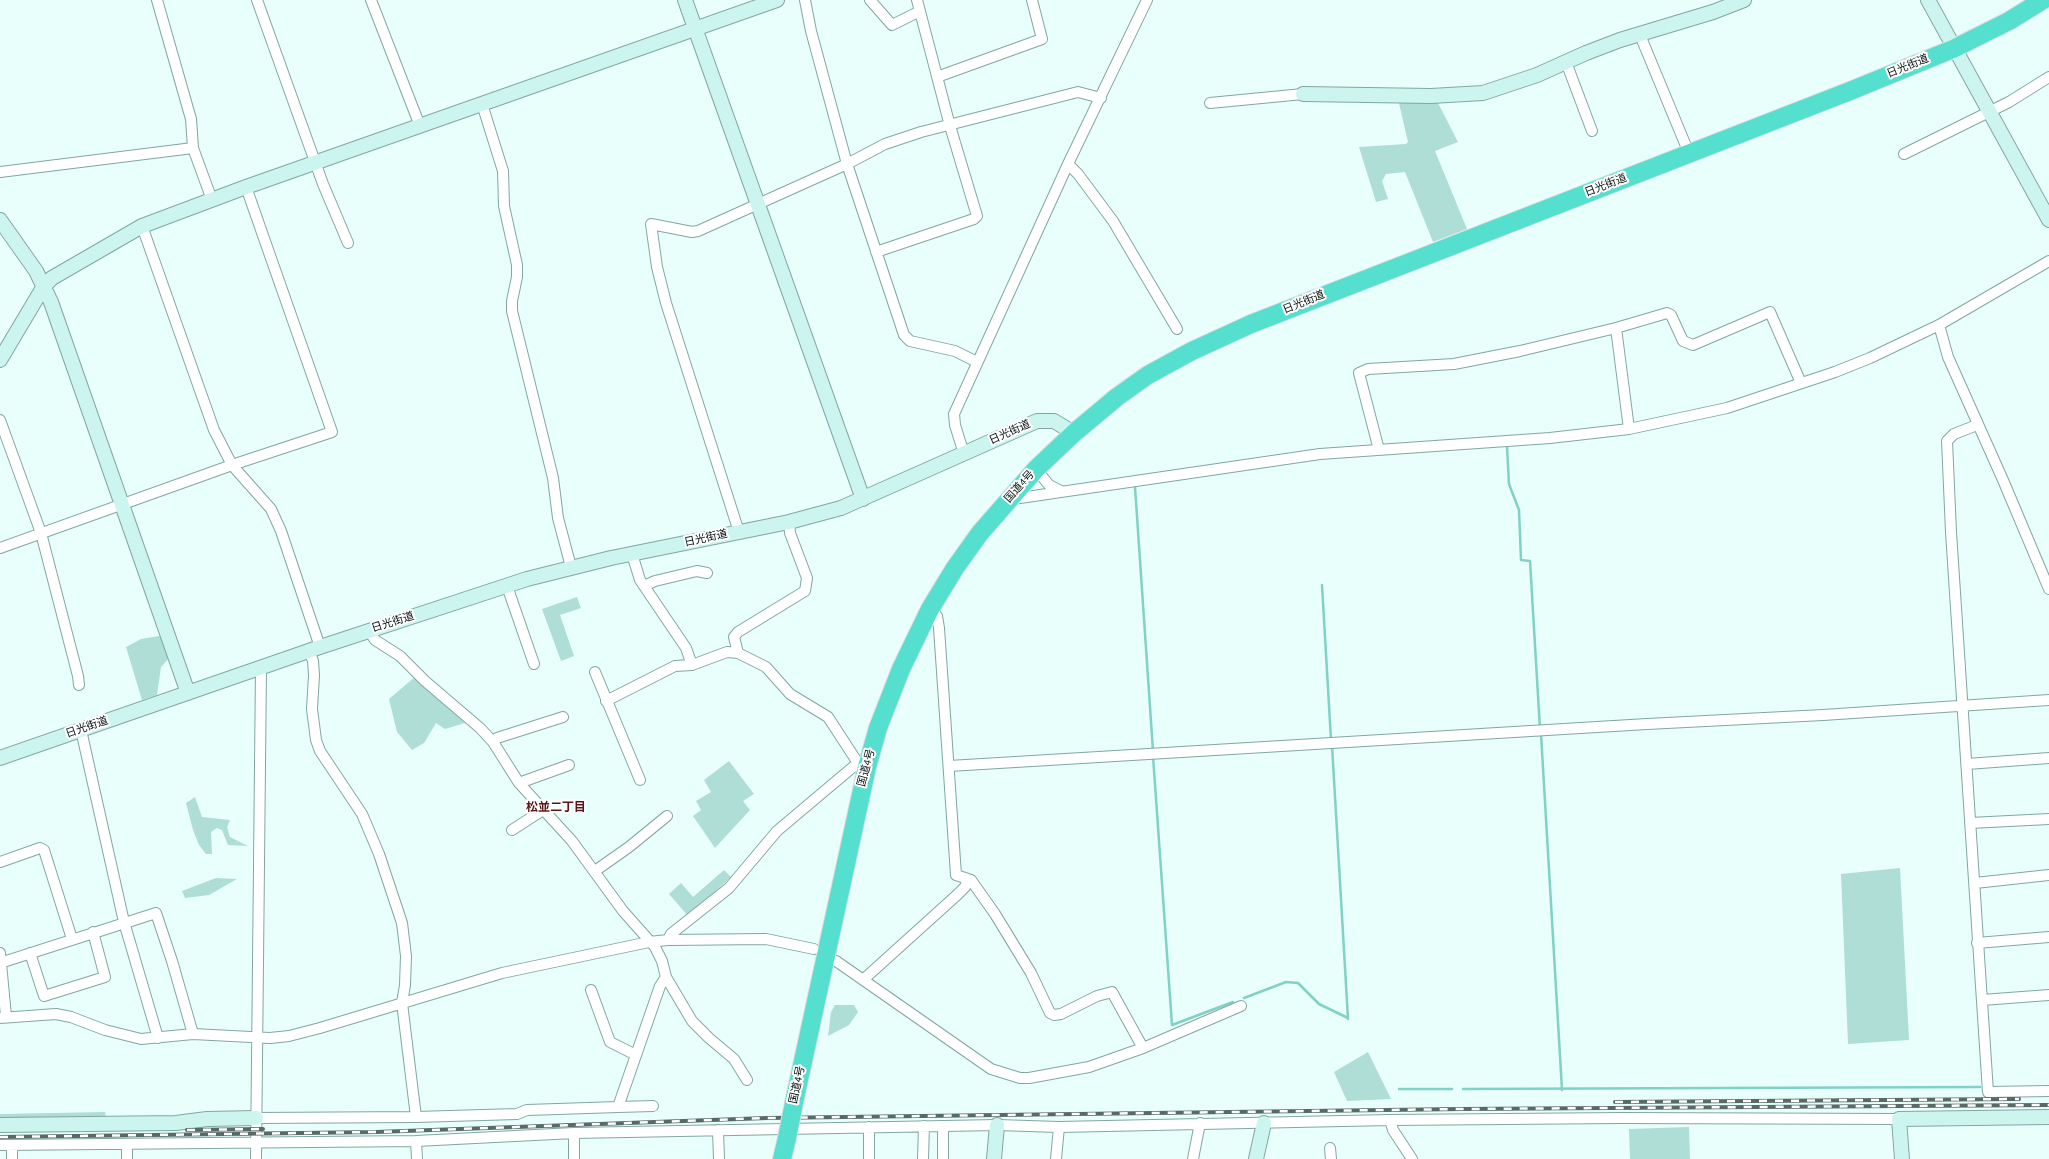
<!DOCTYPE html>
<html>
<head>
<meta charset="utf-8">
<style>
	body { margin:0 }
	canvas { display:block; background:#e8fffb }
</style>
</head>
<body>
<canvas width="2049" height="1159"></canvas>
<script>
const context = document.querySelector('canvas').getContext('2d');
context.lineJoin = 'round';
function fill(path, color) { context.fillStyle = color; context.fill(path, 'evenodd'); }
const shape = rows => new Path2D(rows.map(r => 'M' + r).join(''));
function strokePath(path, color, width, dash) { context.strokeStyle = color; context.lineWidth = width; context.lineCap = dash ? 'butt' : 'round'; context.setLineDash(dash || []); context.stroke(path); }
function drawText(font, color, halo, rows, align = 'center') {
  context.font = font + ' "Source Sans 3","Noto Sans JP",sans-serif'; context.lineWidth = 4; context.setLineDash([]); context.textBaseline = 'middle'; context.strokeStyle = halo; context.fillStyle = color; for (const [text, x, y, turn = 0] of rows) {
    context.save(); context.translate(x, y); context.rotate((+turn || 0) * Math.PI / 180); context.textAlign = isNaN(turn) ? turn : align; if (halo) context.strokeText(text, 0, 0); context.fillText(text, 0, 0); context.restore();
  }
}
fill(shape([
	[1398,99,1437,101,1458,142,1435,151,1467,229,1433,242,1405,172,1386,174,1382,181,1388,199,1376,202,1359,147,1406,144,1408,142],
	[577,597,581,608,560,615,574,656,561,661,542,609],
	[165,635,170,657,161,667,157,695,142,700,126,647,141,639],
	[416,676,465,723,445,729,436,723,424,743,412,750,397,732,389,699],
	[729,761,754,794,743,801,750,810,715,848,693,816,701,810,696,801,711,792,704,780],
	[195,797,202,817,230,820,227,827,230,837,248,846,228,845,222,830,217,828,211,832,212,854,206,854,199,845,193,830,186,803],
	[1900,868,1909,1040,1848,1044,1841,874],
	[724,870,731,877,688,916,669,894,681,883,693,897],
	[216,878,237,879,209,895,185,898,182,891],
	[835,1005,854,1005,858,1012,849,1025,828,1036,831,1012],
	[1368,1052,1391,1099,1347,1101,1334,1072],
	[105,1112,107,1124,0,1125,0,1114],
	[1689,1127,1690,1159,1630,1159,1629,1129]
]), '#afded6');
strokePath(shape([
	[1507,447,1509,484,1519,510,1521,560,1530,561,1540,729],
	[1135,487,1153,751],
	[1322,585,1331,740],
	[1541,734,1562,1090],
	[1332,745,1348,1019],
	[1153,756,1172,1025,1233,1002],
	[1244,998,1286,982,1298,983,1319,1004,1348,1018],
	[1399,1089,1452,1089],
	[1463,1089,1980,1087]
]), '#81d1c5', 2.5);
const street = shape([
	[157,0,191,119,193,148,212,200],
	[257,0,323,184,348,243],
	[371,0,420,126],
	[805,0,811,31,847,164,904,335,910,341,955,351,977,362],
	[870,0,892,25,920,11],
	[1640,35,1686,146],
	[1566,62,1592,131],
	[937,77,1042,39,1032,0],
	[1210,103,1303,94],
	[482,104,503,171,504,206,517,265,517,277,512,301,512,311,553,478,558,518,571,567],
	[1904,154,2009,102,2049,77],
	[1068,164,1078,174,1113,221,1177,329],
	[0,172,193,148],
	[142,226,214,430,232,465,332,432,246,187],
	[876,252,974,219,977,216,950,126,917,0],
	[1939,325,1948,357,2003,480,2049,589],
	[1616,328,1629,429],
	[0,420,41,533,78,676,79,685],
	[1977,425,1954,434,1947,441,1951,532,1988,1092,2049,1091],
	[1379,450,1359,373,1368,369,1454,364,1520,351,1616,328,1667,313,1671,315,1683,341,1693,345,1770,312,1801,383],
	[964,454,955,425,954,414,1068,164,1147,0],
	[1036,469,1049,485,1061,491],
	[1013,499,1320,454,1550,438,1629,429,1727,408,1835,372,1870,358,1939,325,2049,261],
	[739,532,666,303,657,267,651,224,692,232,698,231,847,164,885,144,921,132,1078,92,1101,98],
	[0,548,232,465,271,509,281,531,320,647],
	[632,554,640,580,686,648,692,665],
	[507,586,534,664],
	[644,586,655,581,697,571,707,573],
	[930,609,937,616,939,628,956,875,971,880,995,914,1031,973,1050,1013,1054,1015,1061,1014,1097,996,1112,992,1143,1048],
	[369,631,375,640,400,656,425,681,480,728,493,742,519,783,572,841,623,911,655,947,662,961,666,977,692,1021,709,1038,734,1059,747,1080],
	[309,651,313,661,314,675,312,709,316,740,320,751,362,814,379,854,402,923,406,956,405,985,402,1003,416,1117],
	[738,653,734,637,738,632,805,591,807,578,790,533,789,522],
	[595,672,640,780],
	[606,701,675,666,692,665,727,652,738,653,766,667,790,694,828,717,856,760,867,767],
	[81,730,124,922,158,1038],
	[493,742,497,738,563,717],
	[1967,764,2049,758],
	[949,766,1647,724,1823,715,2049,700],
	[519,783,569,765],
	[1970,823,2049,819],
	[512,830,543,810],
	[0,862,40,848,44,850,72,939],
	[595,871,629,847,667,816],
	[1975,883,2049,875],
	[668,940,671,934,729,888,777,831,853,767,860,764],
	[1977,943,2049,937],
	[0,953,6,1016],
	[30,953,44,996,105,977,93,932],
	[836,961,991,1069,1020,1078,1029,1078,1089,1067,1143,1048,1241,1006],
	[0,963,156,913,172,961,193,1034],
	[864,979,957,895,965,887,968,879],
	[591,990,610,1042,636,1055],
	[1982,1000,2049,995],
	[0,1018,56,1014,71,1017,105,1030,141,1039,193,1034,270,1038,289,1036,320,1028,502,973,649,942,668,940,766,939,814,949],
	[618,1107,653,1106],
	[256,1118,416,1117,517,1114,527,1110,618,1107,660,986,666,977],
	[1390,1120,1393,1130,1412,1159],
	[718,1130,719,1159],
	[416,1141,417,1159],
	[127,1144,127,1159],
	[0,1145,416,1141,574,1133,997,1125,1059,1127,1390,1120,1621,1118,1899,1119],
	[12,1145,12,1159],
	[1330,1148,1331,1159],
	[256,1159,261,668],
	[574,1159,574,1133],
	[869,1159,869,1127],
	[923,1159,924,1126],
	[943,1159,943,1126],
	[1056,1159,1059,1127],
	[1193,1159,1200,1123]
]);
const secondary = shape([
	[685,0,863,499],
	[1928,0,2049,220],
	[1303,94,1431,96,1483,93,1537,75,1586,53,1620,40,1713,12,1744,0],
	[0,220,36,271,51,302,188,693],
	[0,360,44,286,52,278,142,226,246,187,777,0],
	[0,758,320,647,527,579,611,558,789,522,841,508,1037,421,1054,421,1074,433],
	[0,1125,176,1123,207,1119,256,1118],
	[994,1159,997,1125],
	[1256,1159,1264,1123],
	[1902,1159,1899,1119,2049,1117]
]);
const highway = shape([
	[795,1098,867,767,878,728,901,669,930,609,955,568,980,533,1036,469,1074,433,1117,397,1148,375,1192,351,1251,324,1850,91,1953,49,2009,21,2043,0],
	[782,1159,787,1138]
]);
strokePath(street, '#82a7a1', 12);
strokePath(secondary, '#82a7a1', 16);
strokePath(highway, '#dcdddd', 20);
strokePath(street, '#fff', 10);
strokePath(secondary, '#ccf5f0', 14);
strokePath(highway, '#54dfce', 18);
const rail = shape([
	[1615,1102,2019,1099],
	[187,1130,263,1129],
	[0,1137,376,1132,767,1118,1462,1109,2049,1105]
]);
strokePath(rail, '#596966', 4);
strokePath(rail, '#fff', 2.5, [8]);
const highwayBridge = shape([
	[787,1138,795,1098]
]);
strokePath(highwayBridge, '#dcdddd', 20, []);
strokePath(highwayBridge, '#54dfce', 18);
drawText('11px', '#030f0d', '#fff', [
	["日光街道",1908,67,-22],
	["日光街道",1606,186,-21],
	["日光街道",1304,303,-22],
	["日光街道",1010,433,-24],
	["国道4号",1020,487,-48],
	["日光街道",706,539,-12],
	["日光街道",393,623,-18],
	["日光街道",87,728,-19],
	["国道4号",867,768,-75],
	["国道4号",798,1085,-78]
]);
drawText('bold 12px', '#5a1614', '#fff', [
	["松並二丁目",556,808]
]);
</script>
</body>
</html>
